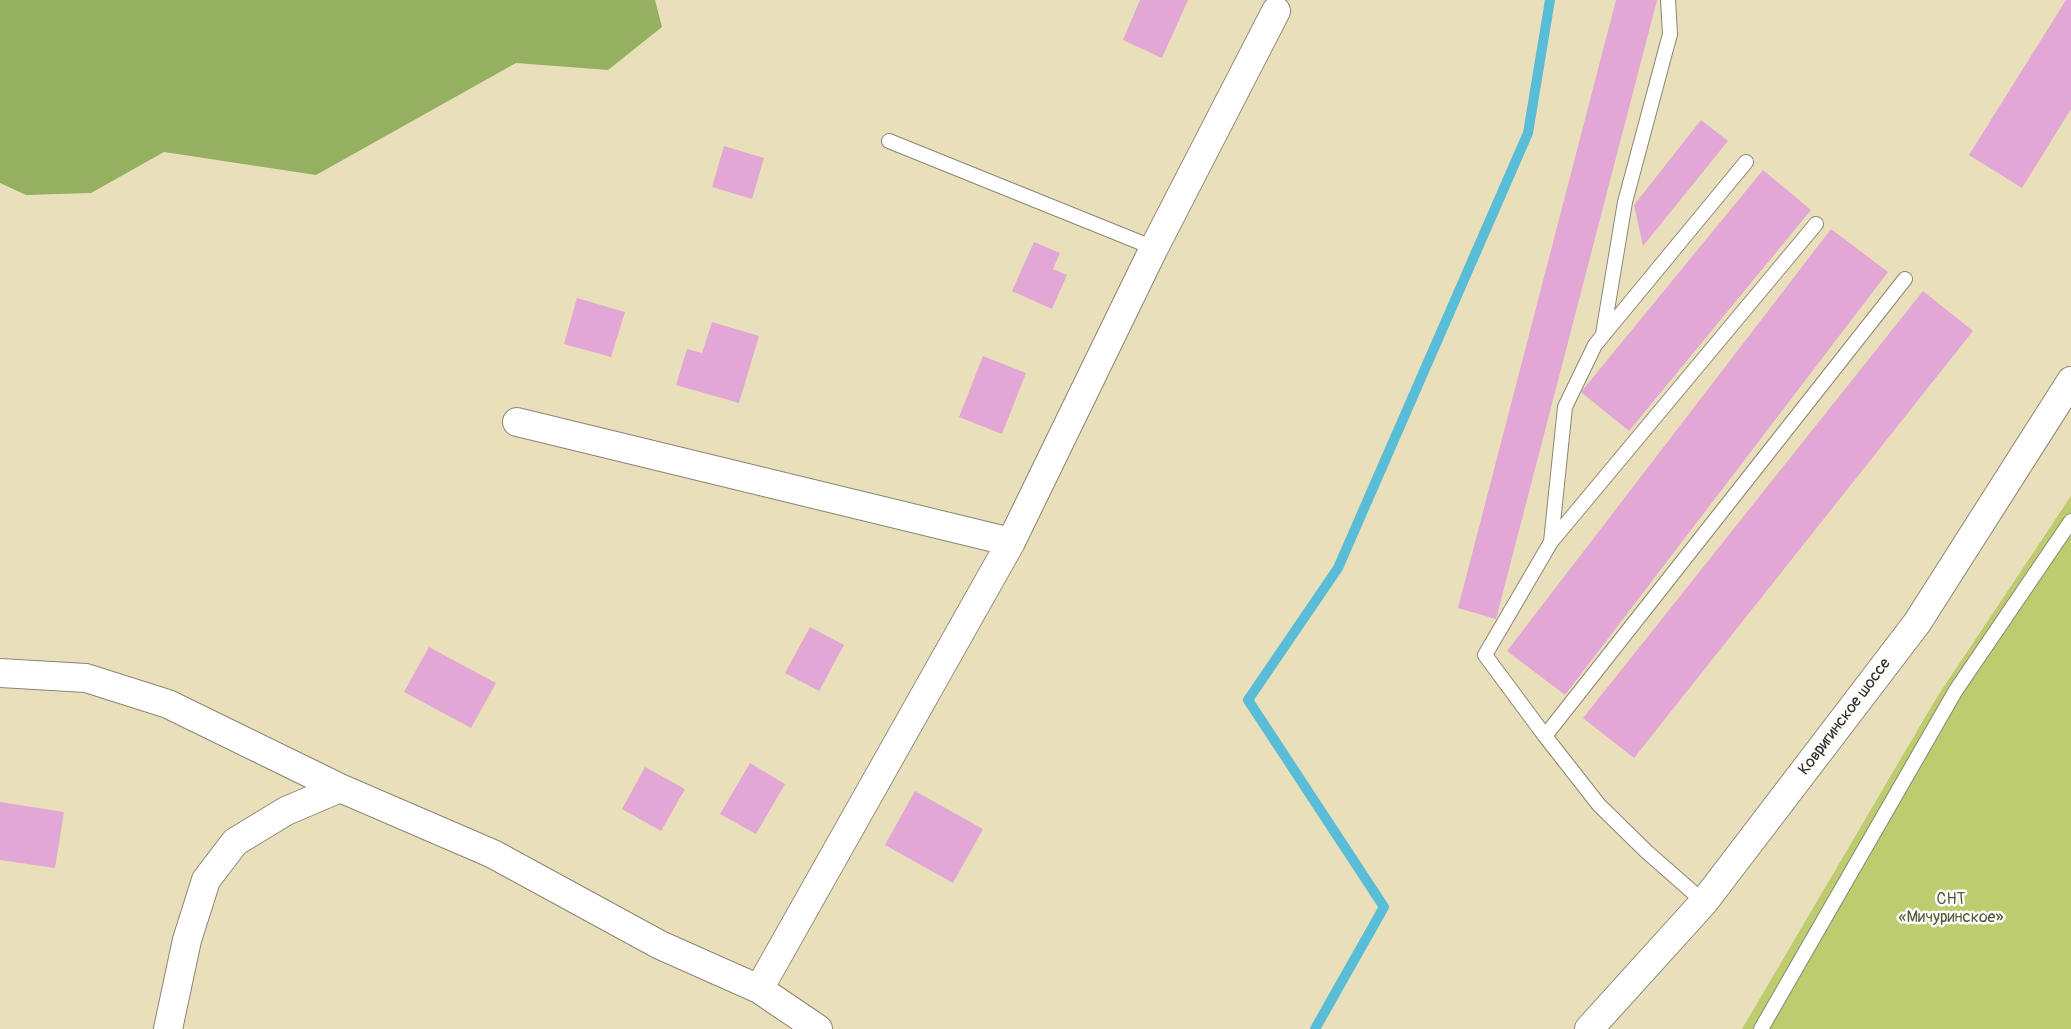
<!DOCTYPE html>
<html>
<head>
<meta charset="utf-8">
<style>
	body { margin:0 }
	canvas { display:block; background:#e9e0bb }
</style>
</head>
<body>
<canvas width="2071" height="1029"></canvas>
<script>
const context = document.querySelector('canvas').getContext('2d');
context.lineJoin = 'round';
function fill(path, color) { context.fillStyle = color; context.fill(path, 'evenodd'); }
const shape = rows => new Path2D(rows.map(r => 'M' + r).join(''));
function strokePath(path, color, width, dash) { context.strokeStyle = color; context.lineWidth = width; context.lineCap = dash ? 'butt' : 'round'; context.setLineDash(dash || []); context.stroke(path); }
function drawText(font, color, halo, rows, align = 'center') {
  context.font = font + ' Pangolin,sans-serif'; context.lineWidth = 5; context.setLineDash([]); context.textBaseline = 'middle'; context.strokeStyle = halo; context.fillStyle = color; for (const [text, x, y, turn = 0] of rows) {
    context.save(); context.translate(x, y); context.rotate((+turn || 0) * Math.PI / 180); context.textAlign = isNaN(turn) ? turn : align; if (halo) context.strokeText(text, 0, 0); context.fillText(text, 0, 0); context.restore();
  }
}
fill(shape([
	[2071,496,2071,1029,1742,1029,1937,697]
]), '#bccc6e');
fill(shape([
	[0,0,655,0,662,27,608,70,516,63,316,175,164,152,91,193,26,195,0,183]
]), '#95b061');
strokePath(shape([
	[1315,1029,1384,907,1248,700,1338,568,1528,133,1550,0]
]), '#59bdd7', 10);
fill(shape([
	[1140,0,1188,0,1162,58,1123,40],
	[1616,0,1657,0,1496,619,1458,608],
	[2066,0,2071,0,2071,109,2022,188,1969,155],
	[1701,120,1728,141,1643,246,1634,205],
	[724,146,764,158,752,199,712,187],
	[1763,170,1811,210,1629,431,1581,392],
	[1831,229,1888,272,1565,695,1507,651],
	[1034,242,1060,253,1053,269,1067,275,1052,309,1012,291],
	[1923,291,1973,331,1634,758,1583,718],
	[577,298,625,312,611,357,564,344],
	[712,322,759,336,739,403,676,385,687,349,702,353],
	[983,356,1026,373,1002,434,959,417],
	[810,627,844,645,819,691,785,673],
	[429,647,496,683,471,728,404,692],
	[750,763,785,784,756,834,720,814],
	[645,767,685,789,661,831,622,809],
	[915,791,983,829,953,883,885,845],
	[0,802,64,812,55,868,0,860]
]), '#e2a7d5');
const service = shape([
	[889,141,1154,248],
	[1603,334,1625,202,1670,34,1668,0],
	[1551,542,1565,407,1595,345,1746,162],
	[1545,736,1485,655,1551,542,1816,224],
	[1704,902,1647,852,1599,805,1545,736,1905,279],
	[1761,1029,1956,690,2071,521]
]);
const minor = shape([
	[517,422,1011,542],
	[0,673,86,678,168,704,340,788,493,854,660,945,759,989,818,1029],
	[759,989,1011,542,1154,248,1276,11],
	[168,1029,187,940,206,880,235,842,286,811,340,788]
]);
const primary = shape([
	[1589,1029,1704,902,1917,623,2071,381]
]);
strokePath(service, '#8a8673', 16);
strokePath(minor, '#8a8673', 30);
strokePath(primary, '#8a8673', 30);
strokePath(service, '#fff', 14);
strokePath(minor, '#fff', 28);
strokePath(primary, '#fff', 28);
drawText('16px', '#2b2b2b', '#fdfcf7', [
	["Ковригинское шоссе",1845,717,-53]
]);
drawText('16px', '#565b3f', '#fdfcf7', [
	["СНТ",1951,900],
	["«Мичуринское»",1951,918]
]);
</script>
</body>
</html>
